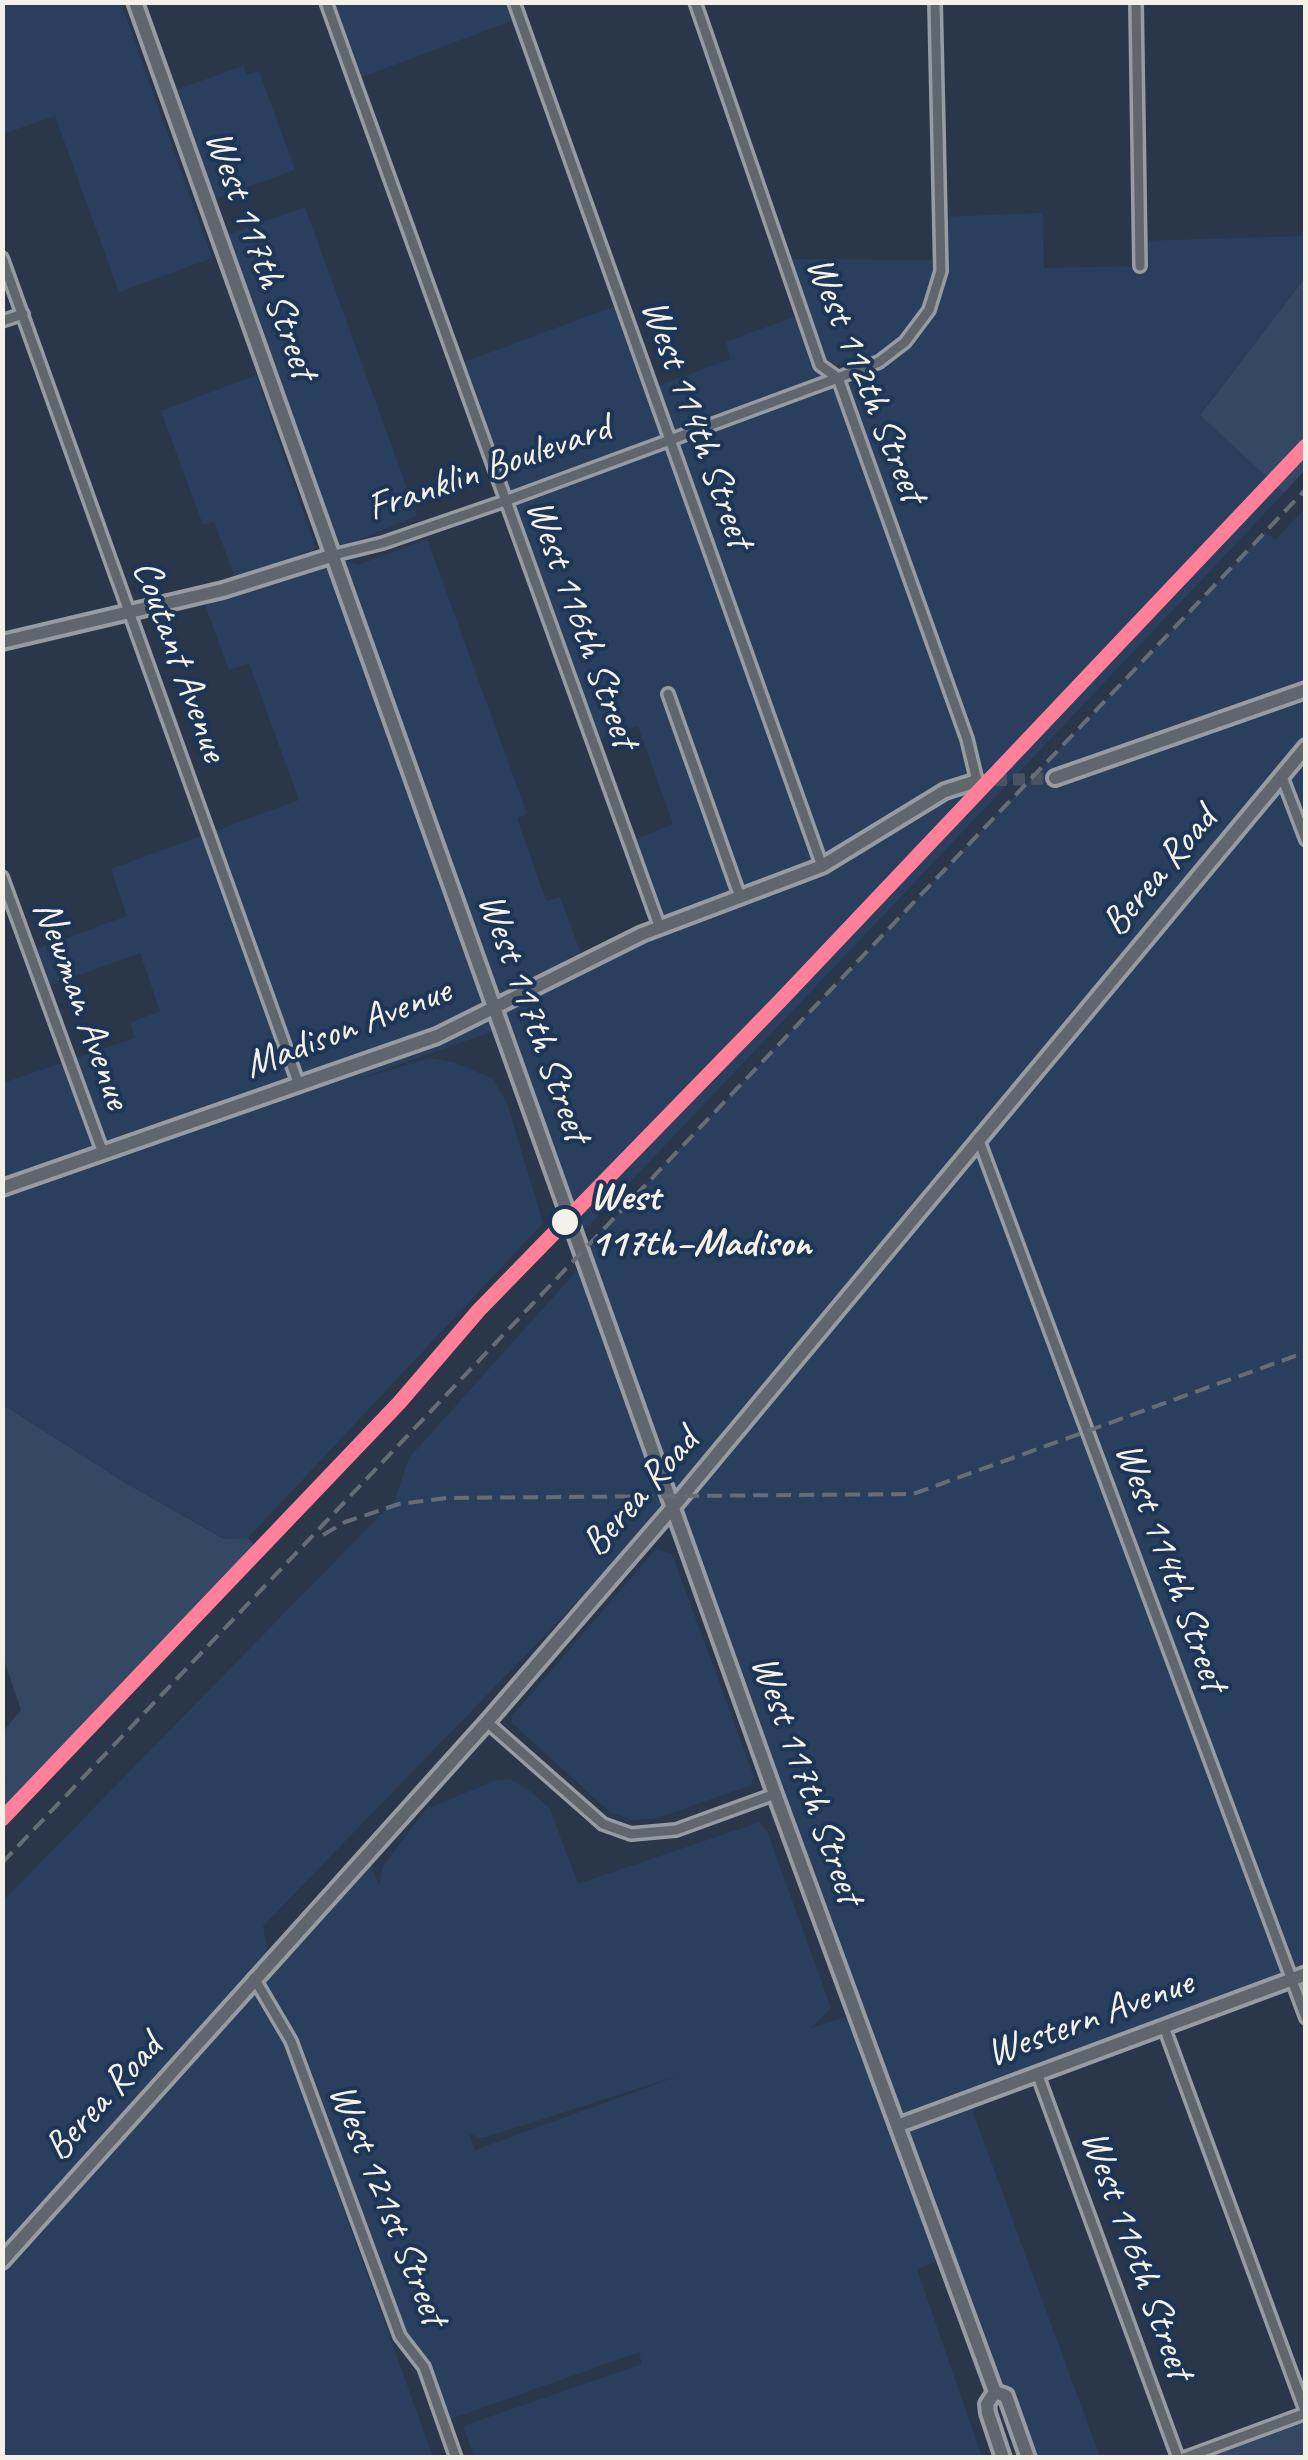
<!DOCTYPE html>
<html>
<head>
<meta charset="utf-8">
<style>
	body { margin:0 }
	#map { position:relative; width:1308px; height:2460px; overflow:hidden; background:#2a374a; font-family:Caveat,sans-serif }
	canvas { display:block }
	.frame { position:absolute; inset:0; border:5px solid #f4f1e8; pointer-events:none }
</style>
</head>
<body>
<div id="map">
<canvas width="1308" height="2460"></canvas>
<div class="frame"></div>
</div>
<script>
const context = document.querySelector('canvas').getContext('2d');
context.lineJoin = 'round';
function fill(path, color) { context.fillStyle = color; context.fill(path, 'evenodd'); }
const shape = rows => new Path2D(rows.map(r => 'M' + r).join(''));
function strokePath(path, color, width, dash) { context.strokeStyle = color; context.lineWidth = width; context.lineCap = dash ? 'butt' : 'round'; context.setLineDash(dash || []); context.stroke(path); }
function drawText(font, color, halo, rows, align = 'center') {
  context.font = font + ' Caveat,sans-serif'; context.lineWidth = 8; context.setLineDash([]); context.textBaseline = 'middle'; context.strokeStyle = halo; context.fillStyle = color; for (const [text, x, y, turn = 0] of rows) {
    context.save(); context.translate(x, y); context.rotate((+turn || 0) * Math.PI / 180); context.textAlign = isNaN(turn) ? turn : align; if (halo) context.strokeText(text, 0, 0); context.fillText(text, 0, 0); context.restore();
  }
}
fill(shape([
	[2,3,121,3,212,258,119,292,55,116,3,134],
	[326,3,514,3,519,18,354,80],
	[243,66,247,75,259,71,295,170,206,202,167,93],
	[305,207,417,516,351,543,335,556,358,565,427,539,527,814,517,818,546,901,560,897,584,962,659,928,628,842,673,824,638,726,592,742,456,365,621,304,652,388,731,359,726,342,802,314,784,259,940,260,940,217,1042,213,1044,268,1139,266,1140,241,1305,236,1305,278,1200,414,1284,493,577,1238,499,1029,356,1080,430,1058,453,1062,493,1079,507,1103,543,1223,248,1538,225,1539,122,1481,3,1404,3,1083,135,1038,130,1023,160,1011,140,953,46,987,32,951,127,916,111,869,299,800,249,663,229,670,205,605,334,561,219,238],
	[842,362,877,362,852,383,820,384],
	[256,375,316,549,235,577,214,522,203,525,161,411],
	[1305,508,1305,1974,968,2099,1100,2457,1028,2457,1006,2396,995,2392,582,1252,1265,532,1275,540],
	[582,1265,668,1508,263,1926,270,1963,368,1857,379,1886,383,1866,426,1809,497,1780,509,1779,530,1791,550,1809,578,1884,760,1822,767,1831,831,2008,811,2028,852,2015,937,2261,917,2269,982,2457,474,2457,463,2426,642,2364,639,2352,448,2420,429,2366,405,2331,308,2062,297,2035,279,2009,285,2046,433,2457,3,2457,2,1902,395,1500,409,1458],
	[684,2074,475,2150,468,2132,478,2138,486,2137],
	[656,1549,672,1554,754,1777,751,1785,658,1818,633,1820,610,1812,592,1796,512,1723,512,1716]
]), '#2a3f5d');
fill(shape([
	[1305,278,1305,470,1284,493,1200,415],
	[2,1404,122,1481,224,1539,248,1538,256,1547,3,1814,3,1786,6,1782,3,1779,3,1732,21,1710,3,1657],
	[1305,2413,1305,2457,1184,2458]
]), '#344763');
strokePath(shape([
	[977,781,1055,778]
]), '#485362', 12, [12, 6]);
const street = shape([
	[326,2,660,928],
	[514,2,822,866],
	[695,2,820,365,838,378,967,739,977,781],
	[1136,2,1140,266],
	[2,258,299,1085],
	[2,321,23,314],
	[334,555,383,543,505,501,838,378,879,362,905,342,929,310,941,271,935,2],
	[668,694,740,897],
	[1282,777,1306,840],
	[2,877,103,1153],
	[978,1138,1306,2018],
	[487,1722,603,1824,631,1834,676,1830,775,1794],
	[254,1978,291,2041,400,2336,424,2367,456,2458],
	[1164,2027,1306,2413],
	[1037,2073,1178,2458],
	[1184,2458,1306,2413]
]);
const secondary = shape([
	[135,2,775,1794,995,2392,1006,2396,1028,2458],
	[2,642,223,590,334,555],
	[1055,778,1306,690],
	[2,1188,437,1036,642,934,822,866,945,791,977,781],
	[897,2126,1306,1974],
	[2,2261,487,1722,674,1506,1306,747],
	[995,2392,987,2404,988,2413,1003,2458]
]);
strokePath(street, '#979ca3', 16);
strokePath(secondary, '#979ca3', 20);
strokePath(street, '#60666e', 9);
strokePath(secondary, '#60666e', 12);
strokePath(shape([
	[323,1535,345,1522,399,1504,447,1498,913,1494,1306,1352],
	[2,1863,1306,489]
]), '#666d76', 4, [15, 8]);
strokePath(shape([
	[2,1819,399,1403,479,1310,779,1002,1306,446]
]), '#ff8098', 15);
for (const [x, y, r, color] of [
	[565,1222,15,"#f4f1e8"]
]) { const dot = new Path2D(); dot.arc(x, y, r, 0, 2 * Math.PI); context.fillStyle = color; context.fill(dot); strokePath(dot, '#1d3557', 4); }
drawText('40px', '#f4f1e8', '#1d3557', [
	["West 117th Street",260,255,70],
	["West 112th Street",865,380,68],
	["West 114th Street",696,424,70],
	["Franklin Boulevard",489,469,-19],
	["West 116th Street",581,624,70],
	["Coutant Avenue",179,661,70],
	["Berea Road",1160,872,-50],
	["Newman Avenue",81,1005,70],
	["West 117th Street",533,1018,70],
	["Madison Avenue",348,1029,-21],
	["Berea Road",641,1493,-49],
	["West 114th Street",1170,1567,70],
	["West 117th Street",806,1780,70],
	["Western Avenue",1090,2019,-20],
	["Berea Road",104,2098,-48],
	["West 121st Street",387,2205,68],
	["West 116th Street",1136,2255,70]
]);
drawText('bold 40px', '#f4f1e8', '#1d3557', [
	["West",590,1199],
	["117th–Madison",590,1245]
], 'left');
</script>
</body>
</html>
